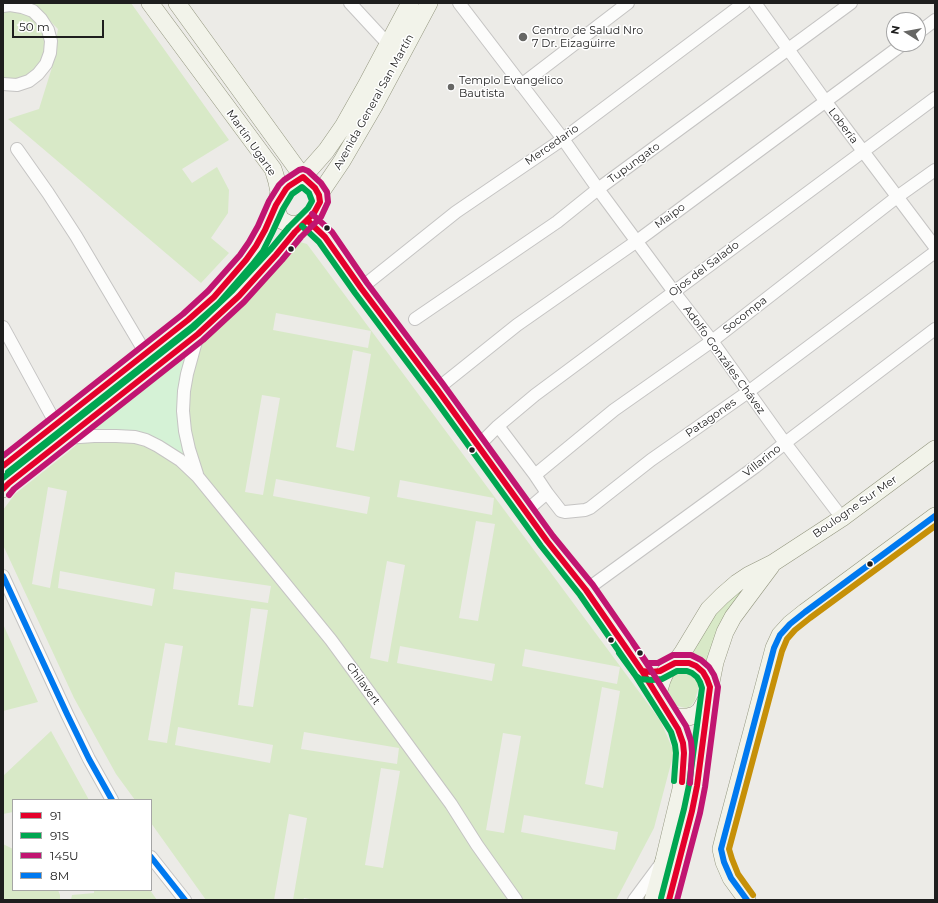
<!DOCTYPE html>
<html>
<head>
<meta charset="utf-8">
<style>
	body { margin:0 }
	#map { position:relative; width:938px; height:903px; overflow:hidden; background:#ecebe7; font-family:Montserrat,sans-serif }
	canvas { display:block }
	.frame { position:absolute; inset:0; border:4px solid #1e1e1e; pointer-events:none }
	.legend { position:absolute; left:12px; top:799px; width:140px; height:92px; box-sizing:border-box; background:#fff; border:1px solid #a5a5a5; margin:0; padding:5px 7px; list-style:none; font-size:12px; color:#1e1e1e }
	.legend li { display:flex; align-items:center; gap:8px; height:20px }
	.legend b { width:20px; border:1px solid #a5a5a5 }
	.north { position:absolute; left:886px; top:12px; width:40px; height:40px; box-sizing:border-box; background:#fff; border:1px solid #a5a5a5; border-radius:50%; rotate:281deg; font-size:11px; font-weight:700; line-height:16px; text-align:center; color:#1e1e1e }
	.north::after { content:''; display:block; margin:auto; width:14px; height:18px; background:#666664; clip-path:polygon(50% 0,100% 100%,50% 72%,0 100%) }
	.scale { position:absolute; left:12px; top:20px; width:92px; height:18px; box-sizing:border-box; border:2px solid #1e1e1e; border-top:0; padding-left:5px; font-size:12px; line-height:14px; white-space:nowrap; color:#1e1e1e; -webkit-text-stroke:3px #fff; paint-order:stroke }
</style>
</head>
<body>
<div id="map">
<canvas width="938" height="903"></canvas>
<div class="frame"></div>
<ul class="legend">
<li><b style="height:5px;background:#e4002b"></b>91</li>
<li><b style="height:5px;background:#00a651"></b>91S</li>
<li><b style="height:5px;background:#c11571"></b>145U</li>
<li><b style="height:5px;background:#0079ef"></b>8M</li>
</ul>
<div class="north">N</div>
<div class="scale">50 m</div>
</div>
<script>
const context = document.querySelector('canvas').getContext('2d');
context.lineJoin = 'round';
function fill(path, color) { context.fillStyle = color; context.fill(path, 'evenodd'); }
const shape = rows => new Path2D(rows.map(r => 'M' + r).join(''));
function strokePath(path, color, width, dash) { context.strokeStyle = color; context.lineWidth = width; context.lineCap = dash ? 'butt' : 'round'; context.setLineDash(dash || []); context.stroke(path); }
function drawText(font, color, halo, rows, align = 'center') {
  context.font = font + ' Montserrat,sans-serif'; context.lineWidth = 3; context.setLineDash([]); context.textBaseline = 'middle'; context.strokeStyle = halo; context.fillStyle = color; for (const [text, x, y, turn = 0] of rows) {
    context.save(); context.translate(x, y); context.rotate((+turn || 0) * Math.PI / 180); context.textAlign = isNaN(turn) ? turn : align; if (halo) context.strokeText(text, 0, 0); context.fillText(text, 0, 0); context.restore();
  }
}
fill(shape([
	[25,3,131,3,229,140,182,169,192,183,217,167,229,190,228,213,211,238,229,253,201,283,8,119,39,109,54,61,56,40,58,29,45,16],
	[3,10,24,11,43,27,48,52,28,80,3,82],
	[300,242,307,244,660,720,674,752,654,828,616,900,315,900,304,898,303,900,293,900,307,818,289,814,274,900,206,900,151,823,151,800,135,800,116,774,74,698,3,545,3,510,15,494,67,453,219,323,292,246],
	[276,313,371,331,368,348,273,330],
	[353,350,371,354,354,451,336,447],
	[262,395,280,398,263,495,245,492],
	[276,479,370,497,367,514,273,496],
	[400,480,494,498,492,515,397,497],
	[48,487,67,491,50,588,32,584],
	[476,521,495,524,478,621,459,618],
	[387,561,405,565,388,662,370,658],
	[60,571,155,589,152,606,58,588],
	[175,572,271,586,268,603,173,589],
	[251,608,268,610,253,707,238,705],
	[165,643,183,646,167,743,148,740],
	[400,646,495,664,492,681,397,663],
	[525,649,620,667,617,684,522,666],
	[602,687,620,691,603,788,585,784],
	[178,727,273,745,270,763,175,745],
	[304,732,399,748,397,764,301,749],
	[503,733,521,736,504,833,486,830],
	[381,768,400,771,383,868,365,865],
	[524,815,618,832,615,850,521,832],
	[763,571,710,664,686,656,714,609],
	[3,624,38,702,3,711],
	[680,673,686,673,693,675,698,680,699,686,695,700,691,706,686,708,673,705,668,701,667,693,670,680,675,674],
	[51,731,89,800,13,800,13,812,3,814,3,776],
	[3,844,13,849,13,890,58,890,60,895,60,900,3,900],
	[94,890,150,890,157,900,71,900,72,895,94,893]
]), '#d8e9c7');
fill(shape([
	[192,351,187,370,190,457,159,441,89,432,143,391]
]), '#d5f2d6');
const street = shape([
	[350,3,388,44],
	[459,3,563,139,598,189,674,292,712,341,785,443,842,518],
	[755,3,826,102,935,247],
	[3,6,10,5,22,7,33,11,41,19,48,30,51,41,50,53,46,64,38,74,29,81,17,85,3,84],
	[918,33,935,20],
	[521,85,628,3],
	[17,149,48,193,76,236,146,354],
	[361,288,456,212,563,139,744,3],
	[415,319,557,222,598,189,851,3],
	[3,327,56,424],
	[437,389,517,325,637,241,903,44],
	[498,426,535,475,547,493],
	[66,438,94,436,116,436,135,437,146,440,158,446,180,460,198,477,331,640,451,804,477,845,516,900],
	[478,446,498,426,535,395,935,98],
	[197,474,189,449,185,431,183,411,184,391,187,374,198,334],
	[535,475,614,410,712,341,897,197,935,170],
	[526,511,547,493,561,511,565,512,585,510,590,508,651,460,748,392,935,252],
	[3,576,67,714,89,759,112,800],
	[586,590,755,467,785,443,935,329],
	[151,857,185,900],
	[634,900,660,865]
]);
const secondary = shape([
	[150,3,273,169,275,175,277,182,279,192,276,205,278,214,281,220,289,224,295,225,307,220],
	[177,3,303,177,310,184],
	[307,220,325,237,361,288,437,389,547,541,586,590,642,671,678,729,683,743,684,753,681,789,664,860,653,900],
	[3,466,188,320,214,297,246,260,256,246,265,230,276,205,286,189,289,186,303,177,326,151,344,125,366,86,410,3],
	[3,489,9,483,198,334,239,296,276,255,295,232,314,213,320,202,319,195,342,161,374,106,429,3],
	[675,663,683,652,709,609,722,596,737,583,749,575,773,563,842,518,935,449],
	[710,687,715,662,725,632,733,617,771,566],
	[659,697,659,690,662,680,666,671,675,663,689,663,696,666,703,672,707,679,710,687,709,695,700,711,695,715,688,717,678,717,669,714],
	[669,900,692,811,697,786,709,695],
	[747,900,731,878,724,862,721,849,725,833,774,648,780,635,790,624,805,612,935,516]
]);
strokePath(street, '#c5c4c3', 14);
strokePath(secondary, '#93967f', 18);
strokePath(street, '#fcfcfb', 12);
strokePath(secondary, '#f2f3ea', 17);
strokePath(shape([
	[307,220,325,237,361,288,437,389,547,541,586,590,642,671,651,672,660,671,675,663,689,663,696,666,703,672,707,679,710,687,697,786,692,811,669,900],
	[3,466,188,320,214,297,246,260,256,246,265,230,276,205,286,189,289,186,303,177,315,188,319,195,320,202,314,213,295,232,276,255,239,296,198,334,9,483,3,489],
	[626,648,642,671,678,729,683,743,684,753,682,782]
]), '#e4002b', 6);
strokePath(shape([
	[302,226,319,242,355,293,431,394,541,546,580,595,636,676,640,679,652,680,662,679,677,671,687,671,692,673,697,677,700,682,702,688,689,785,684,809,661,898],
	[3,478,193,328,233,290,270,250,289,227,308,208,312,201,309,193,302,187,292,194,283,209,272,233,263,251,252,265,219,303,193,326,8,472],
	[619,653,635,675,671,732,675,745,676,753,674,781]
]), '#00a651', 6);
strokePath(shape([
	[312,214,332,232,367,283,443,384,553,536,593,585,647,663,658,663,673,655,691,655,701,660,709,667,714,675,718,687,705,787,700,813,677,900],
	[3,456,183,314,208,291,240,255,249,242,258,226,269,201,279,185,284,180,299,170,303,169,308,171,321,183,327,192,328,202,321,217,301,237,282,260,244,302,203,340,14,489,9,495],
	[633,643,649,667,686,726,691,741,692,752,690,783]
]), '#c11571', 6);
strokePath(shape([
	[3,576,67,714,89,759,112,800],
	[151,857,185,900],
	[747,900,731,878,724,862,721,849,774,648,780,635,790,624,805,612,935,516]
]), '#0079ef', 6);
strokePath(shape([
	[753,895,738,874,732,859,729,849,782,651,787,639,795,630,810,618,935,526]
]), '#c69008', 6);
for (const [x, y, r, color] of [
	[523,37,5,"#666664"],
	[451,87,4,"#666664"],
	[327,228,3.5,"#1e1e1e"],
	[291,249,3.5,"#1e1e1e"],
	[472,450,3.5,"#1e1e1e"],
	[870,564,3.5,"#1e1e1e"],
	[611,640,3.5,"#1e1e1e"],
	[640,653,3.5,"#1e1e1e"]
]) { const dot = new Path2D(); dot.arc(x, y, r, 0, 2 * Math.PI); context.fillStyle = color; context.fill(dot); strokePath(dot, '#fff', 1.5); }
drawText('11px', '#1e1e1e', '#fff', [
	["Centro de Salud Nro",532,31],
	["7 Dr. Eizaguirre",532,44],
	["Templo Evangelico",459,81],
	["Bautista",459,94]
], 'left');
drawText('11px', '#1e1e1e', '#fff', [
	["Avenida General San Martín",374,102,-61],
	["Lobería",843,126,53],
	["Martín Ugarte",251,143,55],
	["Mercedario",552,145,-35],
	["Tupungato",634,163,-36],
	["Maipo",670,216,-36],
	["Ojos del Salado",704,269,-37],
	["Socompa",745,315,-38],
	["Adolfo Gonzáles Chávez",724,360,54],
	["Patagones",711,418,-35],
	["Villarino",762,461,-38],
	["Boulogne Sur Mer",855,507,-35],
	["Chilavert",363,684,54]
]);
</script>
</body>
</html>
